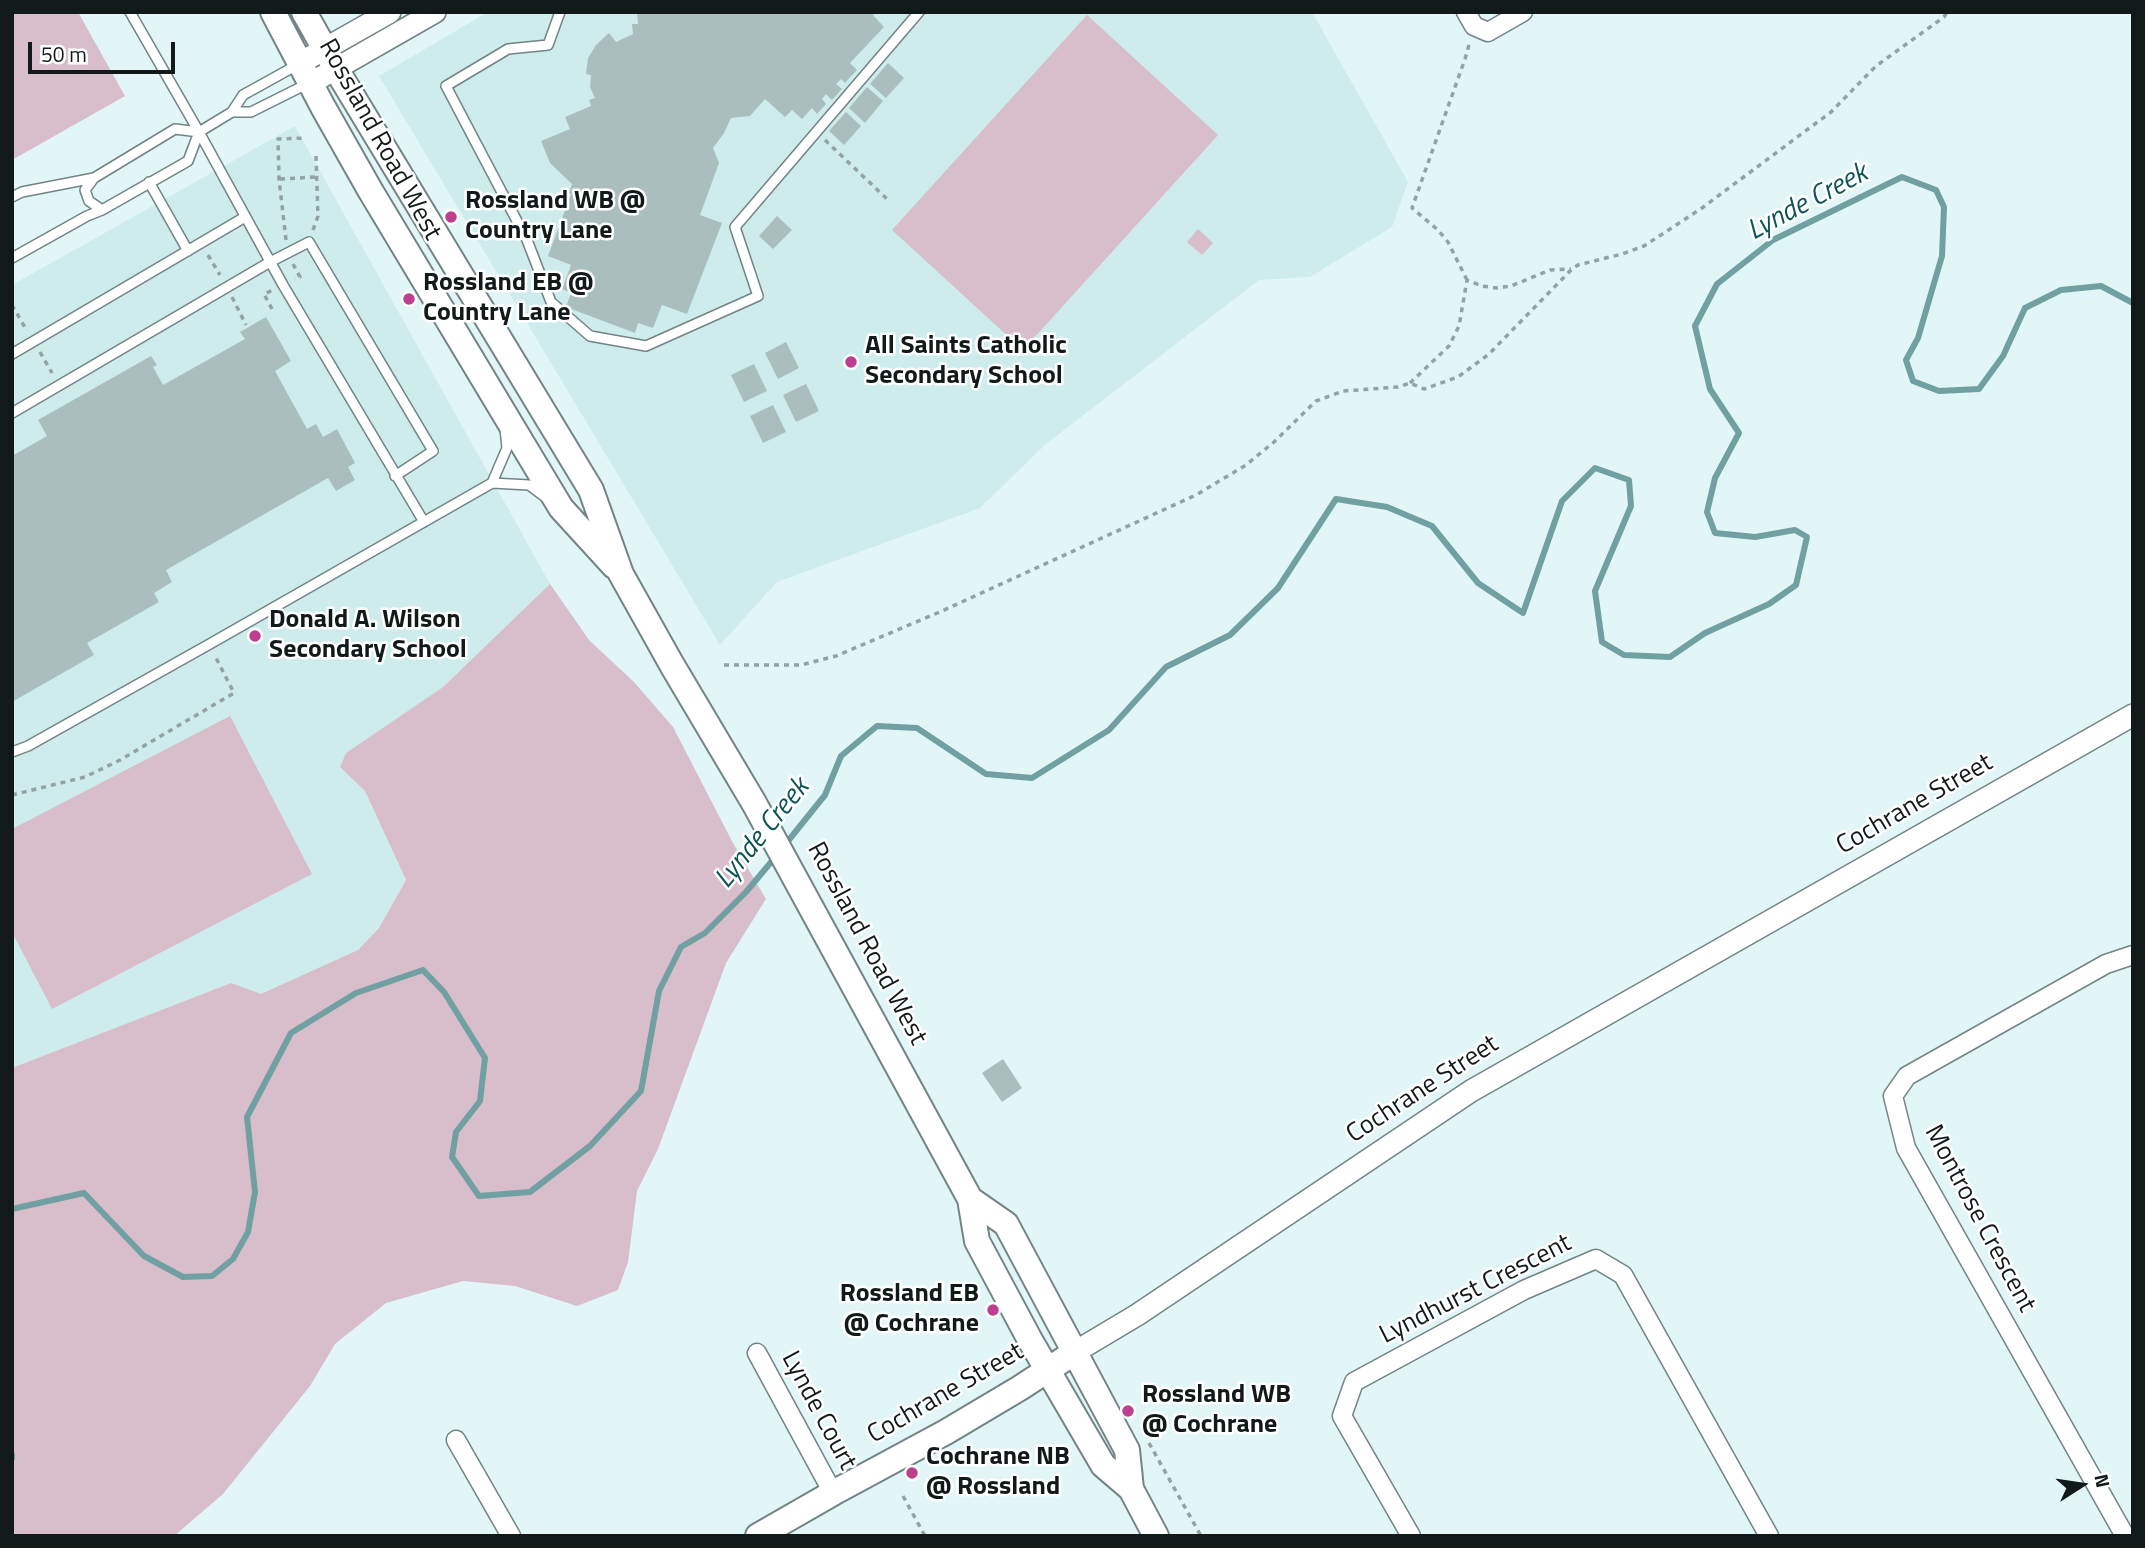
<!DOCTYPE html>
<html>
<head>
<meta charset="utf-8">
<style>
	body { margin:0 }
	#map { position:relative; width:2145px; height:1548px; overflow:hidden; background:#e2f6f7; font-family:"Titillium Web",sans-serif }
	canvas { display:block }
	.frame { position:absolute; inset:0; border:14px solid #121919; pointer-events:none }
	.north { position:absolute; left:2047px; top:1450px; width:70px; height:70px; -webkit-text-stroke:5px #fff; paint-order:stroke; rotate:78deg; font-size:19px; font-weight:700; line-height:28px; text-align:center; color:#121919 }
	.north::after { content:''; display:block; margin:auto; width:24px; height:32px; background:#121919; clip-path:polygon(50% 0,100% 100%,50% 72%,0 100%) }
	.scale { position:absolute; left:28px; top:42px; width:147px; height:32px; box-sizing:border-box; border:4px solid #121919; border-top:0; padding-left:9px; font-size:21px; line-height:24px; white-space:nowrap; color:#121919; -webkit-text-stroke:5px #fff; paint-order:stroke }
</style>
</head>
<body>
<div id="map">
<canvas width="2145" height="1548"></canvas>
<div class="frame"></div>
<div class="north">N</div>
<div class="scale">50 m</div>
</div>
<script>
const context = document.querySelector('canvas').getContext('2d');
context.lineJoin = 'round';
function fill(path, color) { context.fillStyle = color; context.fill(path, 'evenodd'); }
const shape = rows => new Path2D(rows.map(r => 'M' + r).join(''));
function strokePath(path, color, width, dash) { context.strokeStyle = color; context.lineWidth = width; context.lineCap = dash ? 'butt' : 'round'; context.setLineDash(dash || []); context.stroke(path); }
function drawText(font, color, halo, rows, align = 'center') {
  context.font = font + ' "Titillium Web",sans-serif'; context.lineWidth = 5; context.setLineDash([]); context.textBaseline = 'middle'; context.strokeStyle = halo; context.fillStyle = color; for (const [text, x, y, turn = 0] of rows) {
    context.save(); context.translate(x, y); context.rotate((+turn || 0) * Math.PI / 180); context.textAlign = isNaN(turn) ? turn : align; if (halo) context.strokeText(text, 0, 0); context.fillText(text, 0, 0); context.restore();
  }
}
fill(shape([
	[488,12,1312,12,1408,182,1392,227,1310,277,1259,280,1046,444,980,508,777,582,720,645,379,76],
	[295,126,550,584,443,687,346,753,340,767,365,791,406,880,379,928,358,950,261,995,231,983,12,1068,12,285]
]), '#ceecec');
fill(shape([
	[12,12,78,12,125,96,12,160],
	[1087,15,1218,135,1023,350,892,230],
	[1198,229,1213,243,1202,255,1187,242],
	[550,584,589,640,634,682,673,727,733,843,766,899,726,963,658,1149,637,1191,628,1262,618,1290,577,1306,515,1286,463,1281,386,1303,335,1344,310,1386,223,1494,174,1536,12,1536,12,1068,231,983,261,994,358,950,379,928,406,880,365,791,340,767,346,753,443,687],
	[230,716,312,874,52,1009,12,932,12,829]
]), '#d8bdcb');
strokePath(shape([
	[784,846,825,795,841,756,877,726,917,728,986,774,1032,778,1109,730,1166,667,1230,635,1278,588,1336,499,1387,507,1432,526,1478,583,1523,613,1562,501,1595,468,1629,480,1631,506,1595,591,1602,642,1624,655,1670,657,1705,633,1769,604,1796,585,1807,537,1795,530,1755,537,1715,533,1707,512,1715,478,1739,433,1710,389,1695,326,1717,284,1773,240,1902,177,1936,190,1944,207,1942,256,1918,338,1906,360,1913,381,1939,391,1979,389,2003,356,2025,308,2061,290,2101,286,2133,303],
	[12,1209,84,1193,144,1256,183,1277,212,1276,233,1259,248,1232,255,1192,247,1117,291,1033,356,993,423,970,444,992,485,1058,480,1101,456,1132,452,1157,479,1196,530,1192,590,1146,641,1091,659,991,681,947,705,933,746,892,777,855],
	[12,1455,12,1458]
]), '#70a0a1', 6);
fill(shape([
	[637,12,875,12,873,15,884,27,850,63,857,70,845,83,841,79,836,84,842,89,832,100,826,94,822,99,826,104,817,114,812,108,802,119,792,110,785,117,765,99,750,116,731,118,724,133,713,148,719,163,700,215,722,223,687,314,662,305,653,328,638,323,635,333,566,307,571,293,562,289,571,265,548,256,571,194,569,193,572,184,550,163,541,141,570,129,565,117,591,106,589,100,595,98,590,87,591,75,586,74,588,58,596,45,609,33,616,42,633,34,632,24,638,24],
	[888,63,904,78,886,98,870,84],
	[867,87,883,101,865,123,849,108],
	[846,112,861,126,844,145,829,131],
	[777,216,792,230,773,249,759,236],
	[266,317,291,361,275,371,307,429,316,424,323,437,337,429,355,463,348,467,355,480,336,491,328,478,166,570,172,582,154,593,159,602,87,643,94,655,12,702,12,456,47,436,38,420,151,356,157,365,153,367,163,385,245,339,240,332],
	[786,342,799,368,778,379,765,353],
	[754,364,767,391,744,402,731,375],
	[806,384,819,411,796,422,783,395],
	[773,405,786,432,763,443,750,416],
	[1003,1059,1022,1088,1002,1102,982,1073]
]), '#abbebe');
const service = shape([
	[130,12,199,132,283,285,424,522],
	[560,12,548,45,508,49,446,86,527,240,551,302,590,336,646,346,758,296,735,227,919,12],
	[232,112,251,112,307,84],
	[199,132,188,161,102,210,89,201,85,190,94,178,175,129,199,132,232,112,243,95,299,64],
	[149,182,188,251],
	[12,197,22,192,94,178],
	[12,258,87,216,102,210],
	[12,354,245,217],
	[12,413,270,262,309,242,433,451,395,476],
	[492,483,507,448,505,428],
	[12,752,28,746,208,645,492,483,529,485,545,497]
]);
const minor = shape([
	[1466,12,1474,26,1488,32,1523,12],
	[757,1353,833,1493],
	[456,1440,511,1536],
	[1411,1536,1342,1416,1354,1382,1524,1290,1596,1259,1623,1275,1769,1536],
	[2125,1536,1906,1148,1893,1096,1907,1076,2106,964,2133,955]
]);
const tertiary = shape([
	[300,63,390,12],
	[311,83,435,12],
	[1075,1352,1137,1315,1471,1091,2133,715]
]);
const secondary = shape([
	[273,12,323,107,370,190,561,508,614,566],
	[304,12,336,69,591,490,621,574,672,665,754,803,970,1199,977,1241,1030,1340,1103,1465,1131,1489,1156,1536],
	[970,1199,1006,1224,1127,1450,1131,1489],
	[758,1536,833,1493,946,1432,1020,1388,1075,1352]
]);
strokePath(service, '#728485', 12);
strokePath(minor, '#728485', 21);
strokePath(tertiary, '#728485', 24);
strokePath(secondary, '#728485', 28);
strokePath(shape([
	[825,140,887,199],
	[280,179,316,177],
	[313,230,318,216,316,156],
	[286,240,279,179,278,139,305,138],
	[208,255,220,275],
	[293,264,300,277,295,279],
	[1467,280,1448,242,1438,230,1412,208,1465,59,1470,41],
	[232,297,246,325],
	[12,305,27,331],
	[272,309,264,294,273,290],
	[40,352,52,373],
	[1410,383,1449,346,1459,326,1467,280,1482,286,1496,288,1511,286,1550,270,1571,269],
	[724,665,801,665,836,656,942,611,1196,495,1246,465,1274,442,1316,401,1343,391,1398,387,1410,383,1424,389,1458,377,1489,354,1573,268,1578,265,1622,254,1644,246,1702,208,1831,112,1876,66,1944,17,1947,12],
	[12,795,85,777,120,760,234,693,215,656],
	[1149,1443,1201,1536],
	[903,1496,925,1536]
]), '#93a2a2', 3.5, [5, 5]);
strokePath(service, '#fff', 9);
strokePath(minor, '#fff', 18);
strokePath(tertiary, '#fff', 21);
strokePath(secondary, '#fff', 24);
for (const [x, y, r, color] of [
	[451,217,7,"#bc408f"],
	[409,299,7,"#bc408f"],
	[851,362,7,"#bc408f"],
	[255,636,7,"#bc408f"],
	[993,1310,7,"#bc408f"],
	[1128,1411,7,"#bc408f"],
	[912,1473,7,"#bc408f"]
]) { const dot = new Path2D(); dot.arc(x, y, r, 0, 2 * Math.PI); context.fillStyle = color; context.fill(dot); strokePath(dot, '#fff', 2.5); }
drawText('26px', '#121919', '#fff', [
	["Rossland Road West",379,140,61],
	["Cochrane Street",1915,805,-30],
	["Rossland Road West",866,944,62],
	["Cochrane Street",1423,1090,-33],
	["Montrose Crescent",1979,1219,62],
	["Lyndhurst Crescent",1476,1290,-27],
	["Cochrane Street",946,1394,-30],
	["Lynde Court",818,1411,62]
]);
drawText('bold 26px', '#121919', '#fff', [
	["Rossland WB @",465,202],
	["Country Lane",465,232],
	["Rossland EB @",423,284],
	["Country Lane",423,314],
	["All Saints Catholic",865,347],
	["Secondary School",865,377],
	["Donald A. Wilson",269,621],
	["Secondary School",269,651],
	["Rossland EB",979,1295,"right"],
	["@ Cochrane",979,1325,"right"],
	["Rossland WB",1142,1396],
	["@ Cochrane",1142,1426],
	["Cochrane NB",926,1458],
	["@ Rossland",926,1488]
], 'left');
drawText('italic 28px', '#0c5456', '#fff', [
	["Lynde Creek",1808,203,-28],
	["Lynde Creek",763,834,-51]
]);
</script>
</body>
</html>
